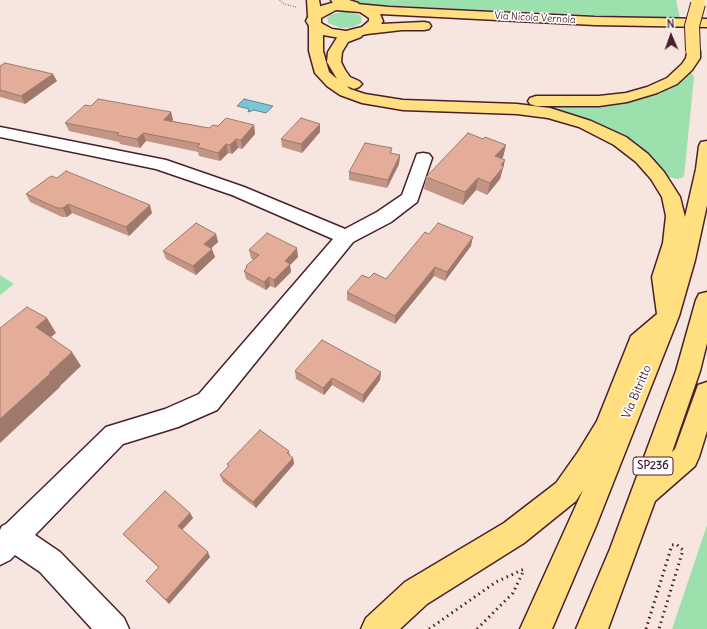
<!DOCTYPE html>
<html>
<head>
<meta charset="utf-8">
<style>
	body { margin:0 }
	#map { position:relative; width:707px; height:629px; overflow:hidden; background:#f7e6e0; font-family:Delius,sans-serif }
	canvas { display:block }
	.north { position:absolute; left:651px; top:16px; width:40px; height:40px; -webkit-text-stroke:3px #fff; paint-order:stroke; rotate:358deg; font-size:11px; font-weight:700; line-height:16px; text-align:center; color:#4a1f2b }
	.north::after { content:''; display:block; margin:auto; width:14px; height:18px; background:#4a1f2b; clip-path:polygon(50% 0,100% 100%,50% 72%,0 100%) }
</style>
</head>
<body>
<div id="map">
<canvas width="707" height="629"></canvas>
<div class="north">N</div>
</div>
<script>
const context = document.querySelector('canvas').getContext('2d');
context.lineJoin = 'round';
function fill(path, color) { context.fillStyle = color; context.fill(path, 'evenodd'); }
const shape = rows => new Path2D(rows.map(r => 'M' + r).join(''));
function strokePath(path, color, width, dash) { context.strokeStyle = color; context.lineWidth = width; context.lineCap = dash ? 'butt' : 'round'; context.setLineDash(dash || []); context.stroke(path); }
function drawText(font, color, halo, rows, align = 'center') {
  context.font = font + ' Delius,sans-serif'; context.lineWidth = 3.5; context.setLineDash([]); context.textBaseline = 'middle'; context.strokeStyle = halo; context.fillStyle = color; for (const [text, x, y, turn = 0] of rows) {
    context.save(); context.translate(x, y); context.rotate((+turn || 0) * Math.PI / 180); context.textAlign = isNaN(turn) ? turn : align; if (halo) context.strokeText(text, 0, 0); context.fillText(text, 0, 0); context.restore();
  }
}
fill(shape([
	[346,0,676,0,680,19,371,5],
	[345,11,360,15,362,18,361,23,353,27,341,28,328,23,327,18,330,15],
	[691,72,694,77,684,177,678,179,668,177,638,146,596,123,566,113,508,103,565,105,628,101,668,89],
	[0,275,14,284,0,295],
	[707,525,707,629,672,629]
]), '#9ce0ad');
const water = shape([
	[244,99,273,106,266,113,254,110,248,112,249,109,237,106,244,99]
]);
fill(water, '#79c7d5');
strokePath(water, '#668491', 1);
const minor = shape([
	[0,127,166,160,244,187,345,229,377,212,402,195,417,154,423,153,429,154,432,158,417,202,391,222,353,242,217,410,178,427,123,444,35,535,60,552,124,618,129,629,92,629,40,572,15,555,10,560,0,565,0,530,2,526,6,524,106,427,165,409,199,394,333,239,232,195,156,169,0,137,0,127]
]);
const major = shape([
	[335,2,389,7,595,17,707,19,707,27,595,25,380,14,383,21,381,24,424,22,429,23,431,26,429,29,424,30,402,30,367,34,346,39,323,35,311,29,306,21,310,13,321,6,335,2],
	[336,10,360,12,369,18,369,21,362,27,346,31,332,29,321,23,321,18,336,10]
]);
const highway = shape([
	[307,0,319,0,322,16,320,19,310,19,308,16,307,0],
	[331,0,349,0,358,3,360,6,354,10,333,3,331,0],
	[316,22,321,23,323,26,323,51,329,72,337,79,327,62,328,52,338,36,356,30,361,31,363,34,361,37,348,42,342,52,341,62,345,70,350,77,359,81,362,84,359,87,354,89,347,86,350,89,365,94,403,100,517,104,550,108,591,121,626,137,648,154,664,172,680,197,685,217,696,169,699,146,701,142,707,141,707,205,695,260,679,316,596,526,552,629,520,629,583,490,576,501,524,543,427,604,400,629,361,629,366,618,405,582,504,523,556,483,578,452,597,421,631,336,657,314,652,277,663,243,666,216,662,197,651,179,636,162,614,145,579,127,548,118,517,114,403,110,362,103,340,95,327,86,315,73,309,51,309,26,311,23,316,22],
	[693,47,698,48,700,51,700,58,692,70,677,84,657,93,627,102,599,106,536,106,530,104,528,101,530,98,536,96,599,96,626,93,647,87,667,78,682,64,686,58,688,48,693,47],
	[707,292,707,343,700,371,672,452,675,449,698,385,707,382,707,431,699,457,695,466,655,501,608,629,576,629,610,549,676,371,696,300,699,294,707,292]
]);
strokePath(minor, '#4a1f2b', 3);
strokePath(major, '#4a1f2b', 3);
strokePath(highway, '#4a1f2b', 3);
strokePath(shape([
	[280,0,284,4,296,7]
]), '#4a1f2b', 1.5, [0.5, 2]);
strokePath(shape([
	[429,629,496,582,524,569],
	[477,629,513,593,524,570],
	[646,629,672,545,676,544,683,550,659,629]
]), '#4a1f2b', 3, [1.5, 4]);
fill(minor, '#fff');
fill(major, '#ffdf80');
fill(highway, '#ffdf80');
const highwayBridge = shape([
	[693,51,692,26,698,4]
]);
strokePath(highwayBridge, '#4a1f2b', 16, []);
strokePath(highwayBridge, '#ffdf80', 14);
fill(shape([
	[0,66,57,81,25,104,0,97],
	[91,106,171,112,173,120,172,121,209,128,218,126,254,125,255,134,242,149,238,148,232,154,228,153,220,161,199,156,198,152,146,141,140,148,120,144,119,142,69,131,65,123],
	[320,132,302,153,282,147,281,139],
	[483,139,506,145,503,157,502,159,505,160,500,179,487,195,476,190,463,205,424,189,426,177],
	[392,148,391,153,400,155,399,164,387,188,349,180,349,172],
	[26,194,152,213,129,236,72,213,67,217,62,217,30,202],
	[216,234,218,242,211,248,215,257,196,275,166,259,163,251],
	[429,234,471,246,445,281,434,276,395,324,347,300,347,292,369,278,386,279],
	[249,250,298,257,290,265,291,272,275,288,270,286,266,290,246,279,244,271,246,269,246,266,253,260,251,258],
	[295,371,381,372,380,380,363,403,332,385,324,395,296,379],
	[289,451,290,455,293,458,294,464,256,508,223,482,220,475,228,467,227,464],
	[190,513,193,518,182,530,210,557,169,604,146,581,159,568,127,538,123,534]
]), '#c39584');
fill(shape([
	[53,74,57,81,25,104,21,96],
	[171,112,173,120,166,128,164,120],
	[320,124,320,132,302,153,301,144],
	[254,125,255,134,242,149,241,140],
	[143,133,146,141,140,148,137,139],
	[236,139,238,148,232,154,230,145],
	[226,144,228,153,220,161,218,153],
	[506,145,503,157,493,169,495,156],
	[400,155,399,164,387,188,388,180],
	[505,160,500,179,487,195,490,183,501,165],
	[478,178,476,190,463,205,465,192],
	[68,204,72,213,67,217,63,208],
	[150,205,152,213,129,236,126,227],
	[216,234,218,242,206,253,204,244],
	[473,237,471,246,445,281,447,272],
	[297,248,298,257,290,265,291,272,275,288,274,280,285,261],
	[212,249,215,257,196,275,193,266],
	[435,267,434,276,395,324,395,316],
	[269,277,270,286,266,290,264,282],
	[47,318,56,333,45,342,36,327],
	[72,352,81,366,60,386,60,387,0,443,0,419],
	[381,372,380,380,363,403,363,395],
	[332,378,332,385,324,395,323,388],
	[293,458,294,464,256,508,253,502],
	[190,513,193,518,181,531,178,526],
	[208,552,210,557,169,604,166,600]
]), '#9f796b');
const building = shape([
	[5,63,53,74,21,96,0,90,0,66,5,63],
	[98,99,171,112,164,120,209,128,213,125,218,126,226,118,254,125,241,140,236,139,230,145,226,144,218,153,197,147,200,144,143,133,137,139,117,135,119,133,65,123,85,105,91,106,98,99],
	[301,118,320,124,301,144,281,139,301,118],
	[468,133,483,139,485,137,506,145,495,156,505,160,501,165,504,166,490,183,478,178,465,192,426,177,468,133],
	[365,143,392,148,390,153,400,155,388,180,349,172,365,143],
	[66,171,150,205,126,227,68,204,63,208,57,208,26,194,51,176,57,178,66,171],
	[196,223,216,234,204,244,212,249,193,266,163,251,196,223],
	[438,223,473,237,447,272,435,267,395,316,347,292,362,275,369,278,374,273,386,279,425,232,429,234,438,223],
	[267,233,297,248,285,261,290,264,274,280,269,277,264,282,244,271,247,267,246,266,259,255,249,250,267,233],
	[27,307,47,318,36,327,72,352,49,373,51,373,0,419,0,328,27,307],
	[322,340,381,372,363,395,332,378,323,388,295,371,322,340],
	[260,430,289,451,287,453,293,458,253,502,220,475,229,466,227,464,260,430],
	[165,491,190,513,178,526,208,552,166,600,146,581,159,567,123,534,165,491]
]);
fill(building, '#e3ad99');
strokePath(building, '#9f796b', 1);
drawText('10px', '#4a1f2b', '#fff', [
	["Via Nicola Vernola",535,18,3]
]);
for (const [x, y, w] of [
	[653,466,40]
]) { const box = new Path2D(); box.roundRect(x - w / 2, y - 9, w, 18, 3); context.fillStyle = '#fff'; context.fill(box); strokePath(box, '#4a1f2b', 1); }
drawText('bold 11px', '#4a1f2b', null, [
	["SP236",653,466]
]);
drawText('12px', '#4a1f2b', '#fff', [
	["Via Bitritto",637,392,-67]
]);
</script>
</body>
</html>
